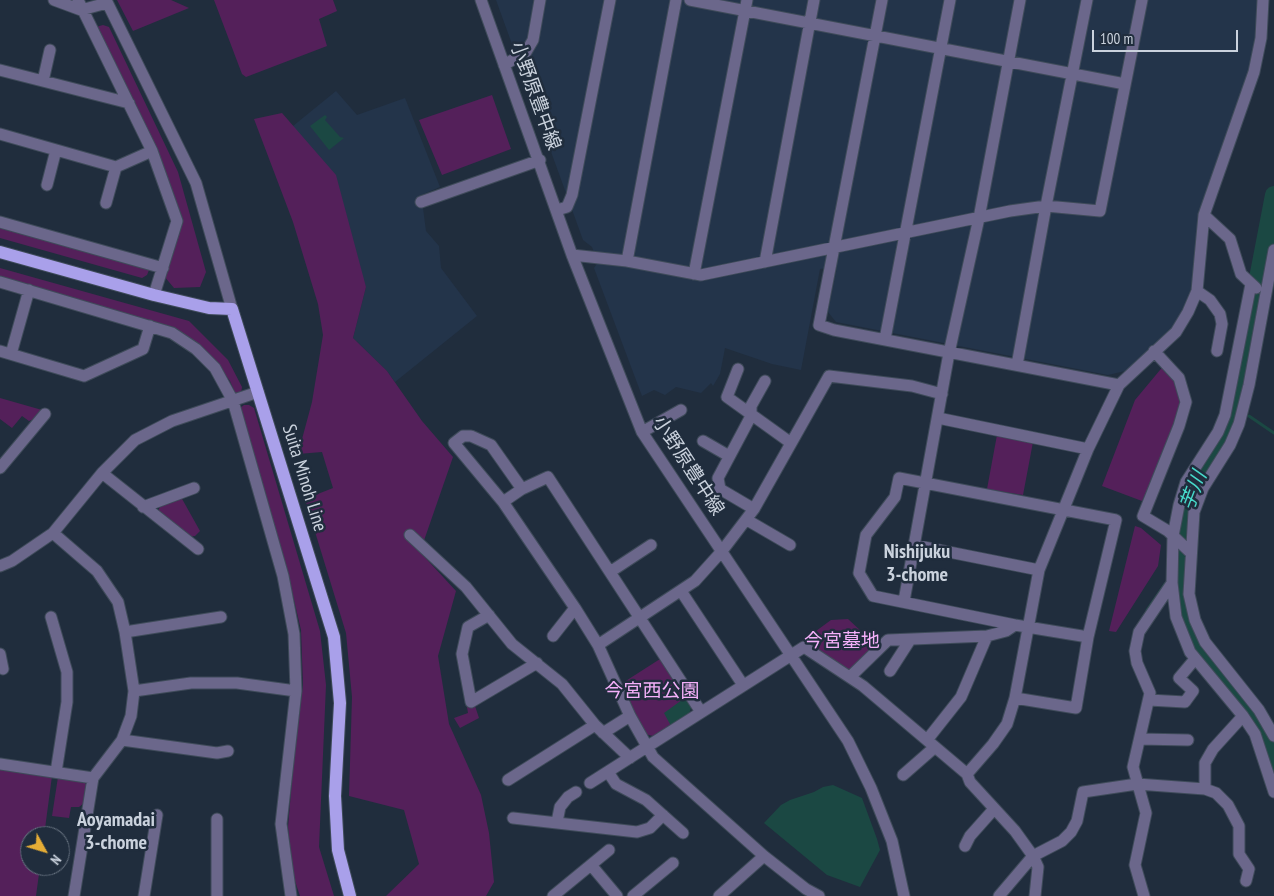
<!DOCTYPE html>
<html>
<head>
<meta charset="utf-8">
<style>
	body { margin:0 }
	#map { position:relative; width:1274px; height:896px; overflow:hidden; background:#202d3d; font-family:"PT Sans Narrow",sans-serif }
	canvas { display:block }
	.north { position:absolute; left:20px; top:826px; width:50px; height:50px; box-sizing:border-box; background:#202d3d; border:1px solid #646f7d; border-radius:50%; rotate:129deg; font-size:14px; font-weight:700; line-height:20px; text-align:center; color:#cad2dd }
	.north::after { content:''; display:block; margin:auto; width:18px; height:22px; background:#e6ad36; clip-path:polygon(50% 0,100% 100%,50% 72%,0 100%) }
	.scale { position:absolute; left:1092px; top:30px; width:146px; height:22px; box-sizing:border-box; border:2px solid #cad2dd; border-top:0; padding-left:6px; font-size:15px; line-height:18px; white-space:nowrap; color:#cad2dd; -webkit-text-stroke:4px #202d3d; paint-order:stroke }
</style>
</head>
<body>
<div id="map">
<canvas width="1274" height="896"></canvas>
<div class="north">N</div>
<div class="scale">100 m</div>
</div>
<script>
const context = document.querySelector('canvas').getContext('2d');
context.lineJoin = 'round';
function fill(path, color) { context.fillStyle = color; context.fill(path, 'evenodd'); }
const shape = rows => new Path2D(rows.map(r => 'M' + r).join(''));
function strokePath(path, color, width, dash) { context.strokeStyle = color; context.lineWidth = width; context.lineCap = dash ? 'butt' : 'round'; context.setLineDash(dash || []); context.stroke(path); }
function drawText(font, color, halo, rows, align = 'center') {
  context.font = font + ' "PT Sans Narrow","Noto Sans JP",sans-serif'; context.lineWidth = 5; context.setLineDash([]); context.textBaseline = 'middle'; context.strokeStyle = halo; context.fillStyle = color; for (const [text, x, y, turn = 0] of rows) {
    context.save(); context.translate(x, y); context.rotate((+turn || 0) * Math.PI / 180); context.textAlign = isNaN(turn) ? turn : align; if (halo) context.strokeText(text, 0, 0); context.fillText(text, 0, 0); context.restore();
  }
}
fill(shape([
	[496,0,1263,0,1261,38,1204,215,1197,291,1188,312,1154,351,1125,371,1108,375,836,322,828,312,837,267,820,269,801,370,772,364,725,348,720,374,713,386,711,383,701,393,676,387,665,395,654,390,642,396,594,268,598,262,592,247,583,240],
	[336,91,357,115,405,98,440,187,419,196,423,208,426,231,439,246,441,268,477,316,395,382,387,371,353,338,366,287,293,126]
]), '#23344a');
fill(shape([
	[117,0,171,0,189,8,133,31],
	[214,0,333,0,337,11,319,19,327,46,246,77,242,74],
	[103,25,109,27,178,172,206,272,200,287,174,288,164,276,183,220,157,149,96,27],
	[492,95,511,149,442,175,419,120],
	[282,113,336,175,366,287,353,338,387,371,422,421,453,457,420,552,456,591,438,656,449,724,481,795,489,833,494,882,486,896,386,896,419,864,404,810,349,796,352,697,346,633,305,499,333,488,322,452,298,454,312,402,323,335,318,304,293,222,254,119],
	[0,227,135,265,149,270,147,275,142,278,0,238],
	[0,268,189,321,228,360,242,387,241,393,235,393,230,381,216,363,151,321,0,279],
	[1165,364,1186,402,1179,426,1142,501,1102,486,1135,400],
	[0,398,42,410,34,419,29,421,22,416,12,428,0,419],
	[244,405,249,405,254,408,320,631,326,685,319,847,334,896,300,896,293,875,288,827,294,757,303,685,301,630,287,570,240,408],
	[997,435,1033,442,1023,495,987,489],
	[181,497,200,531,195,536,188,537,158,512,160,506],
	[1135,526,1141,528,1161,545,1158,566,1116,632,1109,631],
	[848,619,876,645,848,672,801,642,831,620],
	[660,659,686,697,671,726,653,736,645,734,640,726,621,684],
	[474,703,479,718,460,728,454,718,468,713,467,707],
	[0,769,52,776,44,836,30,836,30,866,40,866,36,896,0,896],
	[58,777,84,781,87,786,84,803,79,807,71,807,69,818,52,816]
]), '#54205a');
fill(shape([
	[325,115,327,117,325,120,340,137,344,138,329,150,310,126],
	[686,697,692,705,689,714,671,726,664,713],
	[833,785,862,798,877,839,880,850,860,887,827,875,764,823,781,805,790,800,814,792,823,787]
]), '#1b4843');
strokePath(shape([
	[1270,218,1274,220],
	[1259,280,1262,278],
	[1249,416,1274,433],
	[1147,610,1165,584]
]), '#1b4843', 3);
strokePath(shape([
	[1274,195,1232,414,1221,439,1194,482,1184,511,1181,539,1179,590,1182,610,1192,637,1210,665,1257,724,1265,741,1274,771]
]), '#1b4843', 18);
const minor = shape([
	[54,0,81,10,107,3],
	[78,0,152,151,177,221,154,295],
	[106,0,196,183,232,309],
	[481,0,572,255,642,432,848,741,871,788,892,841,904,896],
	[690,0,1125,84],
	[882,0,819,325,834,330,1119,385,1176,332,1188,312,1197,291,1204,215,1254,72,1261,38,1263,0],
	[504,65,526,52,533,40,540,0],
	[0,70,129,103],
	[43,81,50,50],
	[0,134,116,167,152,151],
	[47,185,56,150],
	[421,202,540,160],
	[106,203,116,167],
	[557,210,567,207,572,195,610,0],
	[1204,215,1230,239,1241,274,1256,288],
	[0,222,163,268],
	[1274,250,1249,385,1239,424,1230,445,1203,488,1194,512,1189,594,1195,620,1205,642,1259,710,1274,736],
	[572,255,627,261,701,275,1010,211,1046,206,1100,211,1142,0],
	[627,261,676,0],
	[765,262,814,0],
	[694,274,747,0],
	[0,282,172,333,196,349,215,368,233,401,283,576,294,634,296,691,281,824,291,896],
	[1251,284,1225,415,1218,432,1186,482,1179,505,1173,536,1172,583,1176,617,1190,652,1243,716,1255,734,1274,792],
	[1197,291,1210,300,1220,314,1222,324,1217,351],
	[885,339,950,0],
	[0,351,84,376,143,349,150,326],
	[1154,351,1179,378,1186,402,1179,426,1143,516,1168,531,1191,553],
	[11,354,29,290],
	[1017,365,1046,206,1087,0],
	[738,369,727,397,791,443],
	[938,418,1088,449],
	[642,432,681,410],
	[703,441,729,456],
	[0,468,45,414],
	[102,473,198,549],
	[522,489,491,445,471,436,463,436,454,443,503,502,575,608,598,645,630,716,653,757,764,856,806,889,819,896],
	[503,502,522,489,548,477,701,712],
	[143,507,194,488],
	[754,509,720,489,718,478,751,416,751,406,765,381],
	[747,520,790,545],
	[53,533,97,571,118,602,125,632,134,691,131,716,122,740,93,778,74,896],
	[410,535,466,587,512,644,562,684,595,725,630,758],
	[914,545,1039,570],
	[0,566,12,561,53,533,102,473,135,440,172,421,258,392],
	[610,572,651,545],
	[681,591,743,685],
	[904,601,949,353,979,218,1020,0],
	[489,615,468,627,462,654,471,702,537,663],
	[51,617,67,672,67,702,56,772],
	[125,632,221,617],
	[553,636,575,608],
	[598,645,695,581,722,551,754,509,829,376,912,386,942,394],
	[0,654,3,669],
	[890,671,910,640],
	[850,677,888,640,987,636,1006,631,1015,625],
	[134,691,191,683,237,683,296,691],
	[1015,698,1076,708,1088,637,1116,520,899,478,895,497,866,535,859,573,873,596,1015,625,1088,637],
	[1149,700,1185,702,1193,691,1179,678,1195,659],
	[603,733,630,716],
	[1140,739,1188,740],
	[122,740,217,753,228,751],
	[927,740,961,697,987,636],
	[0,764,93,778],
	[608,772,616,784,646,800,683,833],
	[967,774,993,744,1007,724,1015,698,1039,570,1088,449,1119,385],
	[903,775,935,747],
	[508,780,595,725],
	[590,783,804,647,863,686,967,774,970,782,1015,831,1033,856,1038,867,1035,896],
	[1205,789,1205,763,1213,749,1243,716],
	[513,818,637,832,650,828,663,815],
	[217,819,217,896],
	[557,822,560,807,568,797,576,792],
	[965,846,970,836,994,809],
	[591,865,617,896],
	[144,896,157,815],
	[553,896,609,850],
	[633,896,673,863],
	[719,896,764,856],
	[999,896,1033,856,1062,841,1071,832,1077,821,1083,792,1137,784,1205,789,1216,793,1228,805,1239,826,1239,854,1249,869,1246,881],
	[1144,896,1135,865,1146,813,1133,767,1150,693,1137,663,1135,651,1139,632,1172,583]
]);
const major = shape([
	[0,252,154,295,209,308,232,309,334,637,340,703,335,796,338,850,350,896]
]);
strokePath(minor, '#3f4b5a', 13);
strokePath(major, '#3f4b5a', 14);
strokePath(minor, '#6b678b', 11);
strokePath(major, '#a9a0ea', 12);
drawText('19px', '#cad2dd', '#202d3d', [
	["小野原豊中線",535,96,70],
	["小野原豊中線",688,466,57],
	["Suita Minoh Line",304,478,73]
]);
drawText('19px', '#f4b0fa', '#202d3d', [
	["今宮墓地",842,642],
	["今宮西公園",652,692]
]);
drawText('italic 20px', '#47d9ca', '#202d3d', [
	["芋川",1194,491,-69]
]);
drawText('bold 20px', '#cad2dd', '#202d3d', [
	["Nishijuku",917,552],
	["3-chome",917,575],
	["Aoyamadai",116,820],
	["3-chome",116,843]
]);
</script>
</body>
</html>
